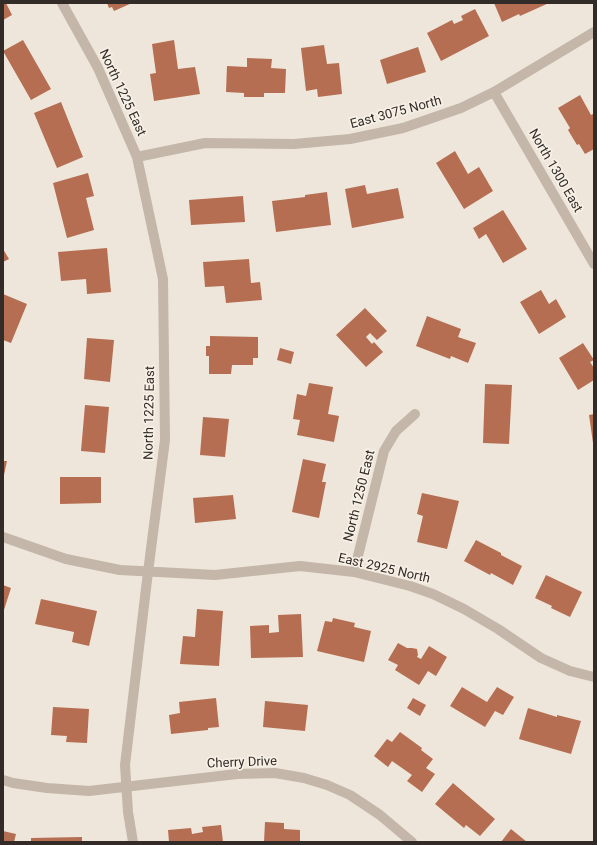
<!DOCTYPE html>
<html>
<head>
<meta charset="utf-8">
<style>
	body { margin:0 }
	#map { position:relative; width:597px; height:845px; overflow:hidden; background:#eee6db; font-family:Roboto,sans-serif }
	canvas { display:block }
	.frame { position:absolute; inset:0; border:4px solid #322b27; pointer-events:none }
</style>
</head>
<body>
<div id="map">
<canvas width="597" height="845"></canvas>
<div class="frame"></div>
</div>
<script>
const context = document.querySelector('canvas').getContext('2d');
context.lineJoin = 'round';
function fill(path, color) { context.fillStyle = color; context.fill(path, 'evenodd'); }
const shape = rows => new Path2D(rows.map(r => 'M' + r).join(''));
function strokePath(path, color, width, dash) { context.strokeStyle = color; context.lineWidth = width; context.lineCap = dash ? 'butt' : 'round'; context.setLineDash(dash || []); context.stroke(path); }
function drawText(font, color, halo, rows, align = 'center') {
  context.font = font + ' Roboto,sans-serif'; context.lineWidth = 3.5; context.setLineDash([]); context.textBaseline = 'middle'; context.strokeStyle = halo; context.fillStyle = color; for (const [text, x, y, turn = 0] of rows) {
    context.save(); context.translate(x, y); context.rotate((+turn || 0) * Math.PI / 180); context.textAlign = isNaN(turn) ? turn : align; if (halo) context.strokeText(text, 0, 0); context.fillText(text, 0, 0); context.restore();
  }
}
fill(shape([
	[3,3,6,3,12,15,3,20],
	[107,3,132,3,114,11,112,7,109,8],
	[494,3,549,3,520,16,519,14,502,22],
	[475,9,489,36,441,61,427,33,452,20,454,24,463,20,461,16],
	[23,40,51,89,31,100,3,51],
	[174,40,178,69,195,67,200,94,154,101,150,74,156,73,152,44],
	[324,45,327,64,339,63,342,94,318,97,317,89,306,91,301,48],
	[418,47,426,72,387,84,380,60],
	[247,58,272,59,271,68,286,69,285,93,264,93,264,97,244,97,244,93,226,92,227,66,247,67],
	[580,95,591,115,593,114,594,116,594,149,585,154,579,144,577,145,568,130,570,128,558,108],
	[61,102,83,157,57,168,34,113],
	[455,151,468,174,479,167,493,191,464,209,436,163],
	[88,173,94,196,86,198,94,230,67,238,53,183],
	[365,185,367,194,398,188,404,218,352,228,345,189],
	[327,192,331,225,276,232,272,201,305,197,305,195],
	[243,196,245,222,191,225,189,200],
	[503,210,527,249,503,263,486,234,479,239,473,228],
	[107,248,111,292,87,294,86,279,61,281,58,252],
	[3,249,9,259,3,262],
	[249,259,251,283,260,282,262,300,226,303,224,286,205,287,203,262],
	[541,290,549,304,556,299,566,317,539,334,520,302],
	[3,294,27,304,11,343,3,340],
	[365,308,387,331,377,340,370,333,366,337,372,344,374,342,383,352,366,367,336,335],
	[427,316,461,329,458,337,476,343,468,363,451,356,450,359,416,346],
	[210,336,258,337,258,358,253,358,253,365,232,365,231,374,209,374,209,356,206,356,206,346,210,346],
	[87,338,114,340,110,382,84,379],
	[583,343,594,360,590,362,594,368,594,380,578,390,559,358],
	[280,348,294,352,291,364,277,360],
	[309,383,333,387,328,414,339,416,334,442,297,435,300,420,293,419,297,394,306,396],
	[485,384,512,385,509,444,483,443],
	[85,405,109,407,105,453,81,451],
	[594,414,594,443,593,443,589,415],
	[203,417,229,419,225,457,200,455],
	[303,459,326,464,322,482,326,482,319,518,292,512],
	[3,461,7,461,4,475,3,475],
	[60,477,101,477,101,503,60,504],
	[422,493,459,501,447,549,417,542,423,516,417,514],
	[233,495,236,519,195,523,193,498],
	[476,540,501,553,501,555,522,566,513,585,491,573,490,575,464,561],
	[546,575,582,592,570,617,551,608,552,606,535,598],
	[3,585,11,588,3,613],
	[41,599,97,611,89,646,72,642,74,632,35,624],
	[197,609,223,611,219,666,180,664,183,636,195,637],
	[301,614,303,657,251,658,250,626,269,625,269,633,279,632,278,615],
	[333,618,355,623,354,627,371,631,364,662,317,651,325,621,332,622],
	[398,643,407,648,412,648,417,649,418,655,417,657,421,659,429,646,447,657,436,676,428,671,419,685,395,670,398,665,388,660],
	[462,687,487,702,497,687,514,697,503,715,495,711,485,727,450,706],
	[216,698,219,727,208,728,208,730,171,734,169,715,180,713,179,702],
	[413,698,426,705,420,716,407,708],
	[265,701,308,705,305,731,263,727],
	[53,707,89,709,87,743,66,742,67,736,51,735],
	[528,708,557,717,557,715,581,721,571,754,519,739],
	[400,732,422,748,421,750,433,759,426,768,435,774,422,792,407,781,412,775,392,761,388,767,374,756,387,739,392,742],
	[453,783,495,819,480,836,466,825,464,828,435,804],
	[265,822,284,823,284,829,300,830,300,842,264,842],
	[221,825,223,842,169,842,168,830,191,828,192,834,203,832,202,827],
	[511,829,527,842,501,842],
	[3,831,16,834,14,842,3,842],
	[82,837,82,842,31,842,31,838]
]), '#b56e51');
strokePath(shape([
	[62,3,98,68,137,157,163,279,165,440,148,572,125,765,128,812,133,842],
	[494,92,594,264],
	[137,157,205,143,294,144,350,139,403,128,461,108,494,92,594,32],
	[3,537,66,559,120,570,215,575,300,566,354,572,410,586,433,594,464,609,498,629,541,658,570,671,594,677],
	[354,572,384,451,396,431,415,414],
	[3,780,13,783,47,788,89,791,237,774,275,773,304,778,327,785,350,795,380,815,412,842]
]), '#c4b6a8', 10);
drawText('13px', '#322b27', '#f6f0e6', [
	["North 1225 East",122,93,65],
	["East 3075 North",396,113,-15],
	["North 1300 East",555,171,60],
	["North 1225 East",150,413,-89],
	["North 1250 East",360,496,-76],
	["East 2925 North",384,569,13],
	["Cherry Drive",242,763,-2]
]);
</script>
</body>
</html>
